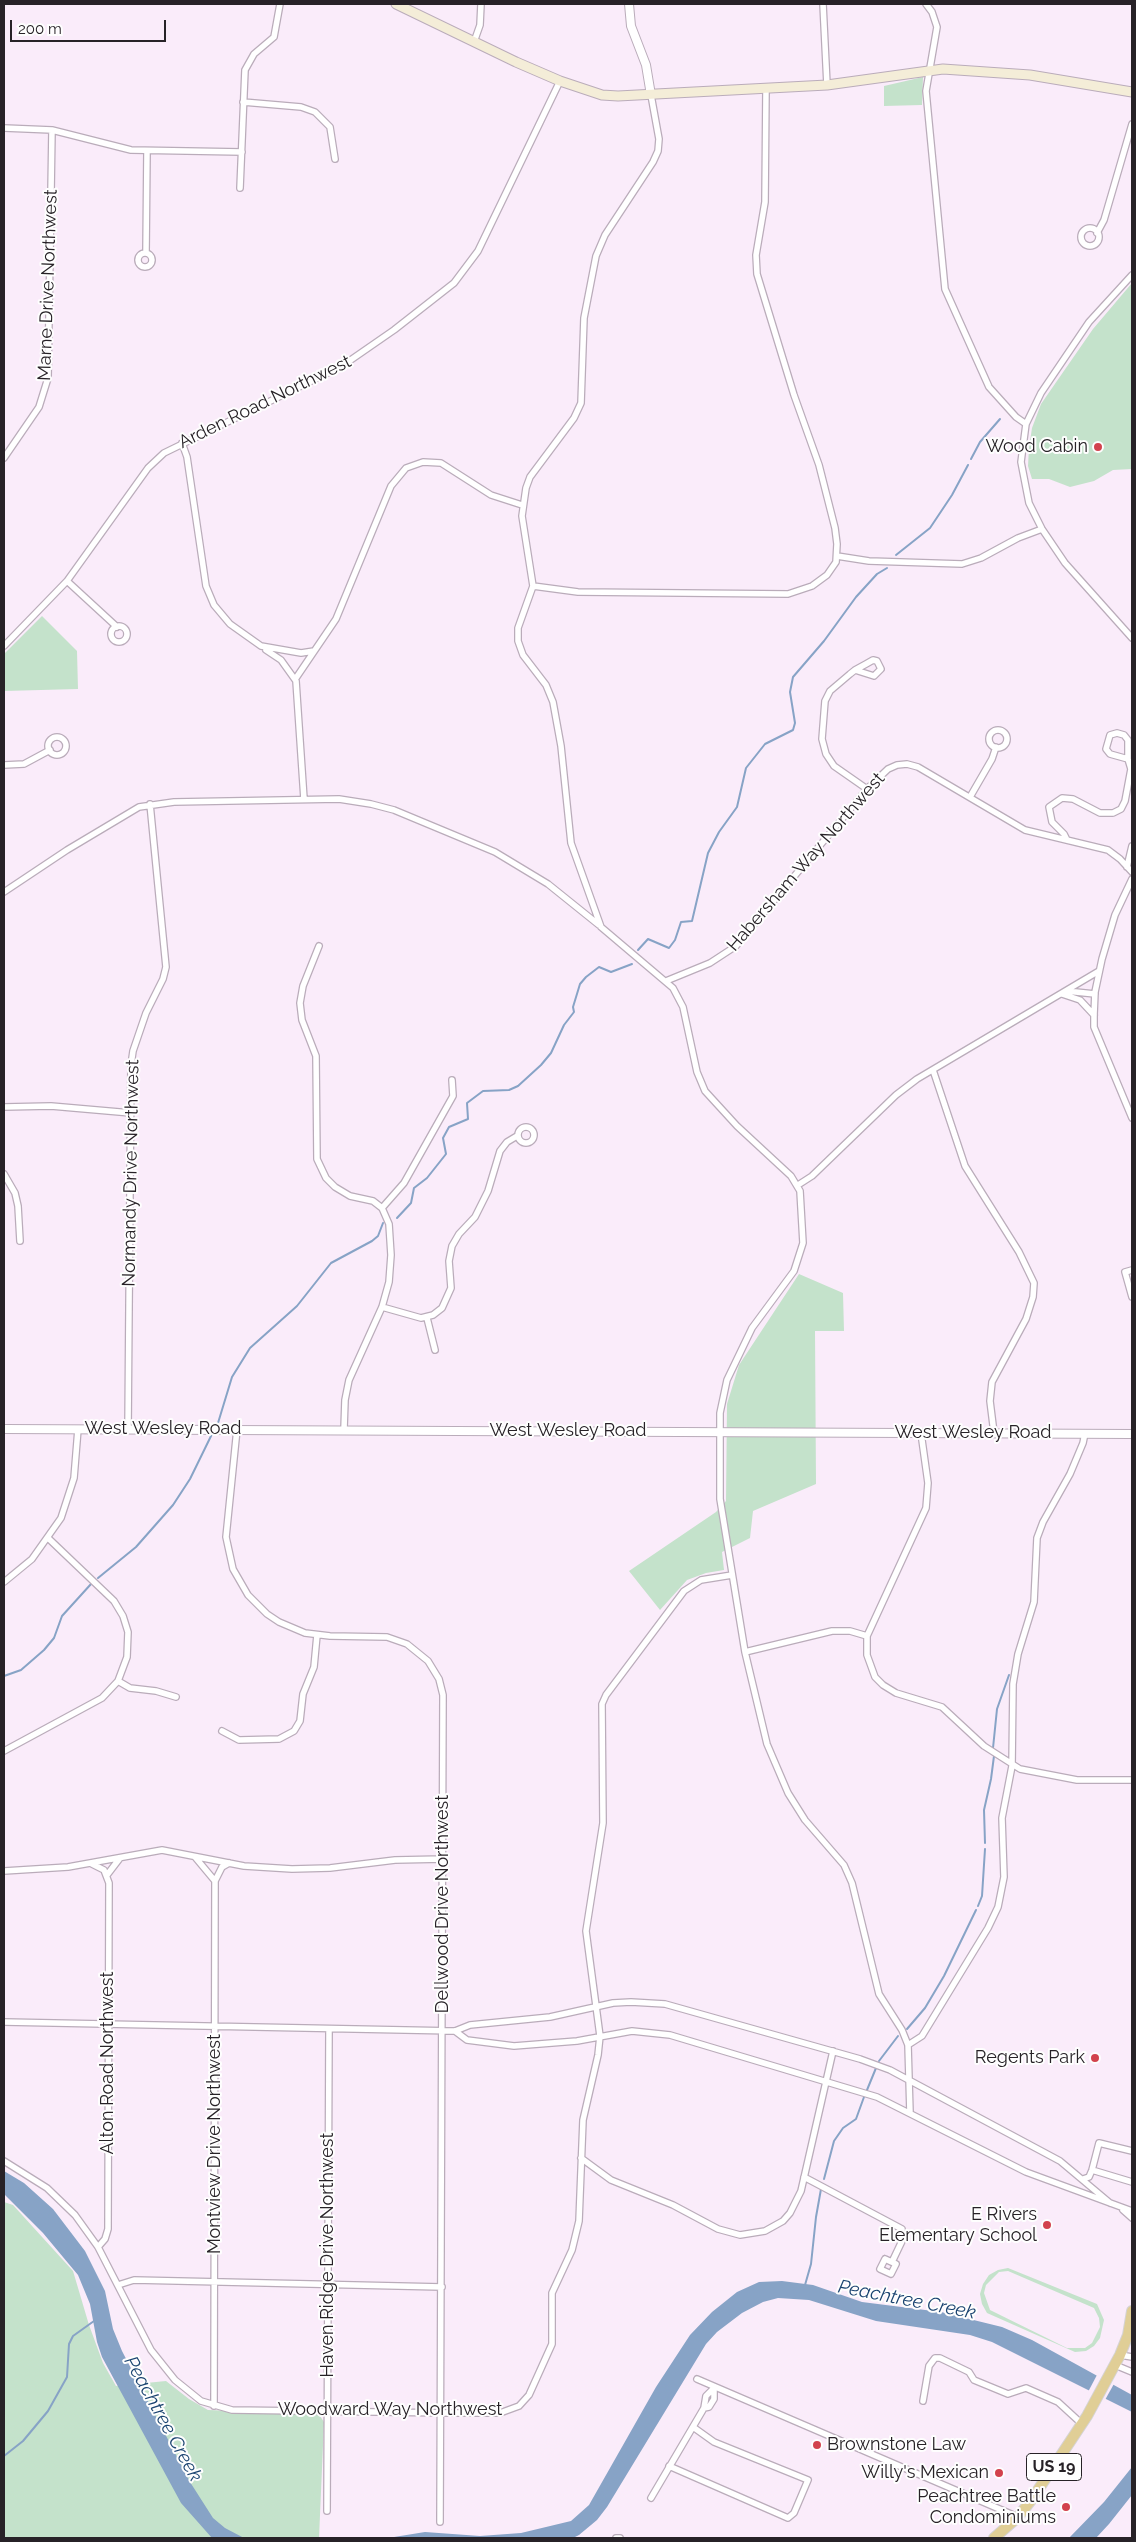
<!DOCTYPE html>
<html>
<head>
<meta charset="utf-8">
<style>
	body { margin:0 }
	#map { position:relative; width:1136px; height:2542px; overflow:hidden; background:#faecfa; font-family:Raleway,sans-serif }
	canvas { display:block }
	.frame { position:absolute; inset:0; border:5px solid #272227; pointer-events:none }
	.scale { position:absolute; left:10px; top:20px; width:156px; height:22px; box-sizing:border-box; border:2px solid #272227; border-top:0; padding-left:6px; font-size:15px; line-height:18px; white-space:nowrap; color:#272227; -webkit-text-stroke:4px #fefefe; paint-order:stroke }
</style>
</head>
<body>
<div id="map">
<canvas width="1136" height="2542"></canvas>
<div class="frame"></div>
<div class="scale">200 m</div>
</div>
<script>
const context = document.querySelector('canvas').getContext('2d');
context.lineJoin = 'round';
function fill(path, color) { context.fillStyle = color; context.fill(path, 'evenodd'); }
const shape = rows => new Path2D(rows.map(r => 'M' + r).join(''));
function strokePath(path, color, width, dash) { context.strokeStyle = color; context.lineWidth = width; context.lineCap = dash ? 'butt' : 'round'; context.setLineDash(dash || []); context.stroke(path); }
function drawText(font, color, halo, rows, align = 'center') {
  context.font = font + ' Raleway,sans-serif'; context.lineWidth = 4; context.setLineDash([]); context.textBaseline = 'middle'; context.strokeStyle = halo; context.fillStyle = color; for (const [text, x, y, turn = 0] of rows) {
    context.save(); context.translate(x, y); context.rotate((+turn || 0) * Math.PI / 180); context.textAlign = isNaN(turn) ? turn : align; if (halo) context.strokeText(text, 0, 0); context.fillText(text, 0, 0); context.restore();
  }
}
fill(shape([
	[923,77,922,105,884,106,884,86],
	[1132,283,1132,469,1113,470,1094,481,1070,487,1049,479,1032,479,1028,466,1029,448,1032,428,1041,404,1093,329],
	[42,616,77,651,78,689,4,691,4,654],
	[799,1274,843,1293,844,1331,815,1331,816,1484,753,1511,750,1538,722,1552,724,1570,706,1573,687,1580,660,1610,629,1571,716,1512,726,1501,727,1404,739,1365],
	[4,2202,13,2205,73,2271,89,2325,103,2363,116,2386,166,2381,189,2399,208,2410,316,2414,320,2416,324,2422,319,2538,4,2538],
	[1008,2268,1097,2304,1104,2320,1100,2338,1094,2346,1086,2351,1075,2352,987,2313,982,2304,980,2294,983,2284,989,2275,998,2270],
	[1008,2271,1094,2308,1099,2318,1100,2327,1092,2343,1085,2348,1067,2348,990,2310,984,2293,986,2285,999,2272]
]), '#c4e2cb');
fill(shape([
	[4,2171,24,2183,53,2209,85,2251,105,2291,113,2329,122,2351,190,2482,213,2518,225,2528,244,2538,212,2538,181,2503,102,2357,97,2342,90,2304,78,2275,43,2233,4,2194],
	[782,2281,813,2285,862,2302,941,2312,1002,2327,1032,2340,1132,2395,1132,2412,992,2342,970,2335,876,2321,809,2300,778,2298,763,2302,742,2313,717,2332,706,2344,607,2507,597,2520,579,2535,573,2538,388,2538,425,2532,480,2536,521,2533,571,2521,589,2505,656,2387,690,2335,712,2312,737,2292,759,2282],
	[1132,2467,1132,2495,1109,2524,1096,2538,1069,2538,1104,2502]
]), '#87a3c6');
fill(shape([
	[1098,2373,1115,2382,1105,2400,1088,2392]
]), '#faecfa');
strokePath(shape([
	[971,459,980,442,1000,419],
	[896,555,930,528,952,495,968,465],
	[638,950,648,939,669,948,675,940,681,922,692,921,708,853,719,832,737,807,746,768,765,744,793,730,795,723,790,692,793,677,824,641,856,597,877,574,887,568],
	[397,1218,411,1203,414,1188,427,1178,446,1154,443,1138,449,1127,468,1119,467,1103,483,1091,509,1090,518,1086,541,1065,551,1053,564,1025,574,1012,573,1007,580,984,586,977,599,967,611,972,632,964],
	[218,1423,232,1377,250,1348,297,1306,331,1263,372,1241,378,1236,383,1223],
	[98,1578,136,1547,173,1505,190,1479,212,1434],
	[4,1676,21,1670,44,1650,54,1638,62,1616,91,1584],
	[993,1748,997,1709,1009,1675],
	[985,1843,984,1810,991,1779,994,1756],
	[978,1906,982,1896,985,1849],
	[907,2029,925,2008,944,1976,976,1910],
	[879,2061,898,2036],
	[867,2090,876,2068],
	[824,2179,834,2141,843,2128,856,2119,864,2097],
	[805,2285,811,2264,816,2217,821,2189],
	[4,2456,23,2441,48,2411,67,2377,69,2344,73,2336,94,2321]
]), '#87a3c6', 2);
const minor = shape([
	[823,4,827,85],
	[926,4,932,12,937,27,926,91,945,289,989,387,1016,417,1026,424],
	[474,42,480,25,481,4],
	[651,95,659,139,658,151,653,162,605,235,596,256,584,318,581,403,574,418,530,477,526,488,522,516,533,586,518,628,518,641,523,655,546,685,553,702,561,746,571,843,601,927,673,988,683,1007,697,1072,705,1091,737,1126,791,1176,800,1191,803,1243,794,1271,752,1328,727,1380,720,1413,720,1499,745,1652,767,1744,788,1793,805,1820,844,1865,852,1883,879,1994,902,2030,908,2045,910,2113],
	[243,102,301,107,315,112,330,127,335,159],
	[4,128,52,130,131,150,242,152],
	[240,188,245,70,254,54,274,37,280,4],
	'1081 237a9 9 0 1 1 18 0a9 9 0 1 1-18 0Z',
	[1097,233,1104,220,1132,124],
	[146,252,147,151],
	'138 260a7 7 0 1 1 14 0a7 7 0 1 1-14 0Z',
	[1132,275,1089,322,1041,393,1026,424,1021,462,1029,503,1042,529,1065,563,1132,638],
	[182,443,187,457,206,586,214,605,230,624,261,646,301,653,314,651],
	[4,458,39,407,48,378,52,130],
	[837,556,869,561,962,564,981,558,1018,538,1042,529],
	[67,581,117,627],
	[533,586,578,592,788,594,812,586,827,575,836,562,837,544,835,528,819,465,794,395,757,274,756,255,765,202,766,89],
	'111 634a8 8 0 1 1 16 0a8 8 0 1 1-16 0Z',
	[4,646,67,581,148,468,164,453,342,366,394,330,454,283,478,251,560,81],
	[266,650,281,660,296,681,304,799],
	[855,670,874,676,881,669,877,661,873,660,866,664,855,670,850,674,830,691,825,701,822,739,826,754,834,766,867,789],
	[296,678,336,619,391,486,406,468,423,462,441,463,491,495,522,505],
	'989 739a9 9 0 1 1 18 0a9 9 0 1 1-18 0Z',
	'48 746a9 9 0 1 1 18 0a9 9 0 1 1-18 0Z',
	[4,765,24,764,50,750],
	[970,797,992,759,996,747],
	[1067,840,1064,834,1052,822,1049,807,1062,798,1073,799,1100,813,1113,813,1121,809,1125,801,1131,769,1128,759,1110,754,1106,749,1110,735,1117,733,1124,735,1128,740,1128,759],
	[1127,867,1132,846],
	[1132,879,1115,915,1102,959,1095,992,1094,1015,1094,1027,1132,1118],
	[4,892,67,850,139,807,174,802,339,799,371,804,394,810,495,852,548,884,599,925],
	[319,946,303,986,300,1003,302,1020,316,1056,317,1159,326,1178,335,1187,350,1196,373,1201,382,1208,389,1224,391,1255,389,1282,382,1307,349,1380,345,1400,344,1429],
	[666,981,710,963,736,946,867,789,888,769,897,765,907,764,918,767,1025,830,1108,850,1120,859,1132,872],
	[1066,991,1095,994],
	[1062,994,1080,1000,1094,1015],
	[933,1070,965,1166,1019,1252,1034,1283,1033,1297,1026,1319,992,1382,990,1401,994,1433],
	[4,1107,51,1106,131,1113],
	'518 1135a8 8 0 1 1 16 0a8 8 0 1 1-16 0Z',
	[4,1174,15,1193,18,1206,20,1241],
	[798,1185,812,1176,896,1095,917,1079,1099,971],
	[382,1208,404,1183,453,1096,452,1080],
	[1132,1270,1125,1272,1132,1297],
	[382,1307,421,1318,433,1315,442,1308,451,1288,449,1261,452,1246,459,1234,475,1217,488,1191,500,1151,507,1142,517,1136],
	[427,1318,435,1350],
	[128,1429,131,1065,133,1051,146,1013,163,979,166,967,150,804],
	[237,1429,226,1537,233,1569,248,1595,267,1614,279,1622,305,1633,330,1636,387,1637,407,1644,428,1661,439,1679,443,1695,440,2522],
	[921,1433,928,1483,926,1508,867,1636,867,1655,875,1677,883,1685,896,1693,942,1707,984,1746,1020,1769,1077,1780,1132,1780],
	[4,1582,32,1559,61,1518,74,1478,78,1429],
	[745,1652,832,1631,850,1631,867,1636],
	[118,1681,130,1688,156,1691,176,1697],
	[222,1731,239,1740,279,1739,294,1731,300,1721,303,1694,314,1667,317,1635],
	[4,1751,102,1698,118,1681,127,1657,128,1632,123,1616,114,1601,48,1538],
	[195,1857,215,1881],
	[92,1864,104,1870,109,1883,108,2229,105,2239,98,2247],
	[4,1871,68,1867,162,1850,244,1866,292,1869,330,1868,395,1860,444,1859],
	[107,1875,120,1858],
	[4,2022,455,2031,470,2025,550,2017,613,2003,631,2002,665,2004,860,2059,890,2070,1060,2161,1110,2203],
	[455,2031,467,2040,514,2046,577,2041,632,2031,670,2035,877,2097,1026,2172,1132,2211],
	[908,2045,922,2036,988,1928,998,1907,1004,1877,1002,1818,1012,1766,1013,1684,1018,1654,1034,1602,1037,1538,1043,1522,1070,1474,1083,1443,1085,1433],
	[581,2158,611,2180,673,2205,718,2229,740,2235,765,2231,783,2221,790,2213,801,2191,833,2051],
	[4,2161,47,2188,75,2215,98,2247,151,2350,175,2380,201,2401,232,2410,450,2413,500,2413,519,2406,529,2395,552,2344,552,2293,572,2250,579,2221,583,2120,598,2055,600,2036,586,1931,603,1823,602,1704,606,1695,684,1591,701,1580,732,1575],
	[1092,2170,1132,2182],
	[804,2177,902,2229,902,2241,892,2262],
	[1083,2179,1089,2177,1092,2170,1099,2143,1132,2151],
	[1123,2210,1132,2218],
	[885,2259,896,2264,891,2274,880,2269,885,2259],
	[118,2285,134,2280,442,2287],
	[1120,2355,1132,2357],
	[1115,2365,1132,2372],
	[697,2379,1018,2517],
	[923,2401,929,2366,935,2358,940,2358,969,2372,974,2380,1008,2394,1026,2388,1058,2402,1082,2424],
	[214,2406,215,1881,222,1867,229,1863],
	[704,2408,709,2407,714,2399,714,2388],
	[669,2466,788,2518,794,2513,808,2480,714,2442,693,2427],
	[651,2498,704,2408,706,2396,715,2387],
	[327,2511,329,2029],
	[616,2538,620,2538]
]);
const tertiary = shape([
	[629,4,631,26,646,65,651,95],
	[4,1429,1132,1434]
]);
const secondary = shape([
	[396,4,516,62,560,81,602,95,618,96,827,85,943,69,1030,75,1132,92]
]);
const trunk = shape([
	[994,2538,1018,2517,1032,2499,1087,2416,1120,2355,1128,2335,1132,2311]
]);
strokePath(minor, '#baacba', 8);
strokePath(tertiary, '#baacba', 10);
strokePath(secondary, '#baacba', 11);
strokePath(trunk, '#d4d3d4', 12);
strokePath(minor, '#fff', 5.5);
strokePath(tertiary, '#fff', 8);
strokePath(secondary, '#f4edd8', 9);
strokePath(trunk, '#e0ce96', 10);
for (const [x, y, r, color] of [
	[1098,447,5,"#d2424d"],
	[1095,2058,5,"#d2424d"],
	[1047,2225,5,"#d2424d"],
	[817,2445,5,"#d2424d"],
	[999,2473,5,"#d2424d"],
	[1066,2507,5,"#d2424d"]
]) { const dot = new Path2D(); dot.arc(x, y, r, 0, 2 * Math.PI); context.fillStyle = color; context.fill(dot); strokePath(dot, '#fefefe', 2); }
for (const [x, y, w] of [
	[1054,2467,55]
]) { const box = new Path2D(); box.roundRect(x - w / 2, y - 13.5, w, 27, 4); context.fillStyle = '#fefefe'; context.fill(box); strokePath(box, '#272227', 1); }
drawText('bold 16px', '#272227', null, [
	["US 19",1054,2467]
]);
drawText('18px', '#272227', '#fefefe', [
	["Marne Drive Northwest",48,285,-88],
	["Arden Road Northwest",265,402,-26],
	["Habersham Way Northwest",806,862,-49],
	["Normandy Drive Northwest",131,1173,-89],
	["West Wesley Road",163,1429],
	["West Wesley Road",568,1431],
	["West Wesley Road",973,1433],
	["Dellwood Drive Northwest",443,1904,-90],
	["Alton Road Northwest",108,2063,-90],
	["Montview Drive Northwest",215,2144,-90],
	["Haven Ridge Drive Northwest",328,2255,-90],
	["Woodward Way Northwest",390,2410]
]);
drawText('18px', '#272227', '#fefefe', [
	["Wood Cabin",1088,447],
	["Regents Park",1085,2058],
	["E Rivers",1037,2215],
	["Elementary School",1037,2236],
	["Brownstone Law",827,2445,"left"],
	["Willy's Mexican",989,2473],
	["Peachtree Battle",1056,2497],
	["Condominiums",1056,2518]
], 'right');
drawText('italic 19px', '#1b4471', '#fefefe', [
	["Peachtree Creek",907,2300,11],
	["Peachtree Creek",163,2419,61]
]);
</script>
</body>
</html>
